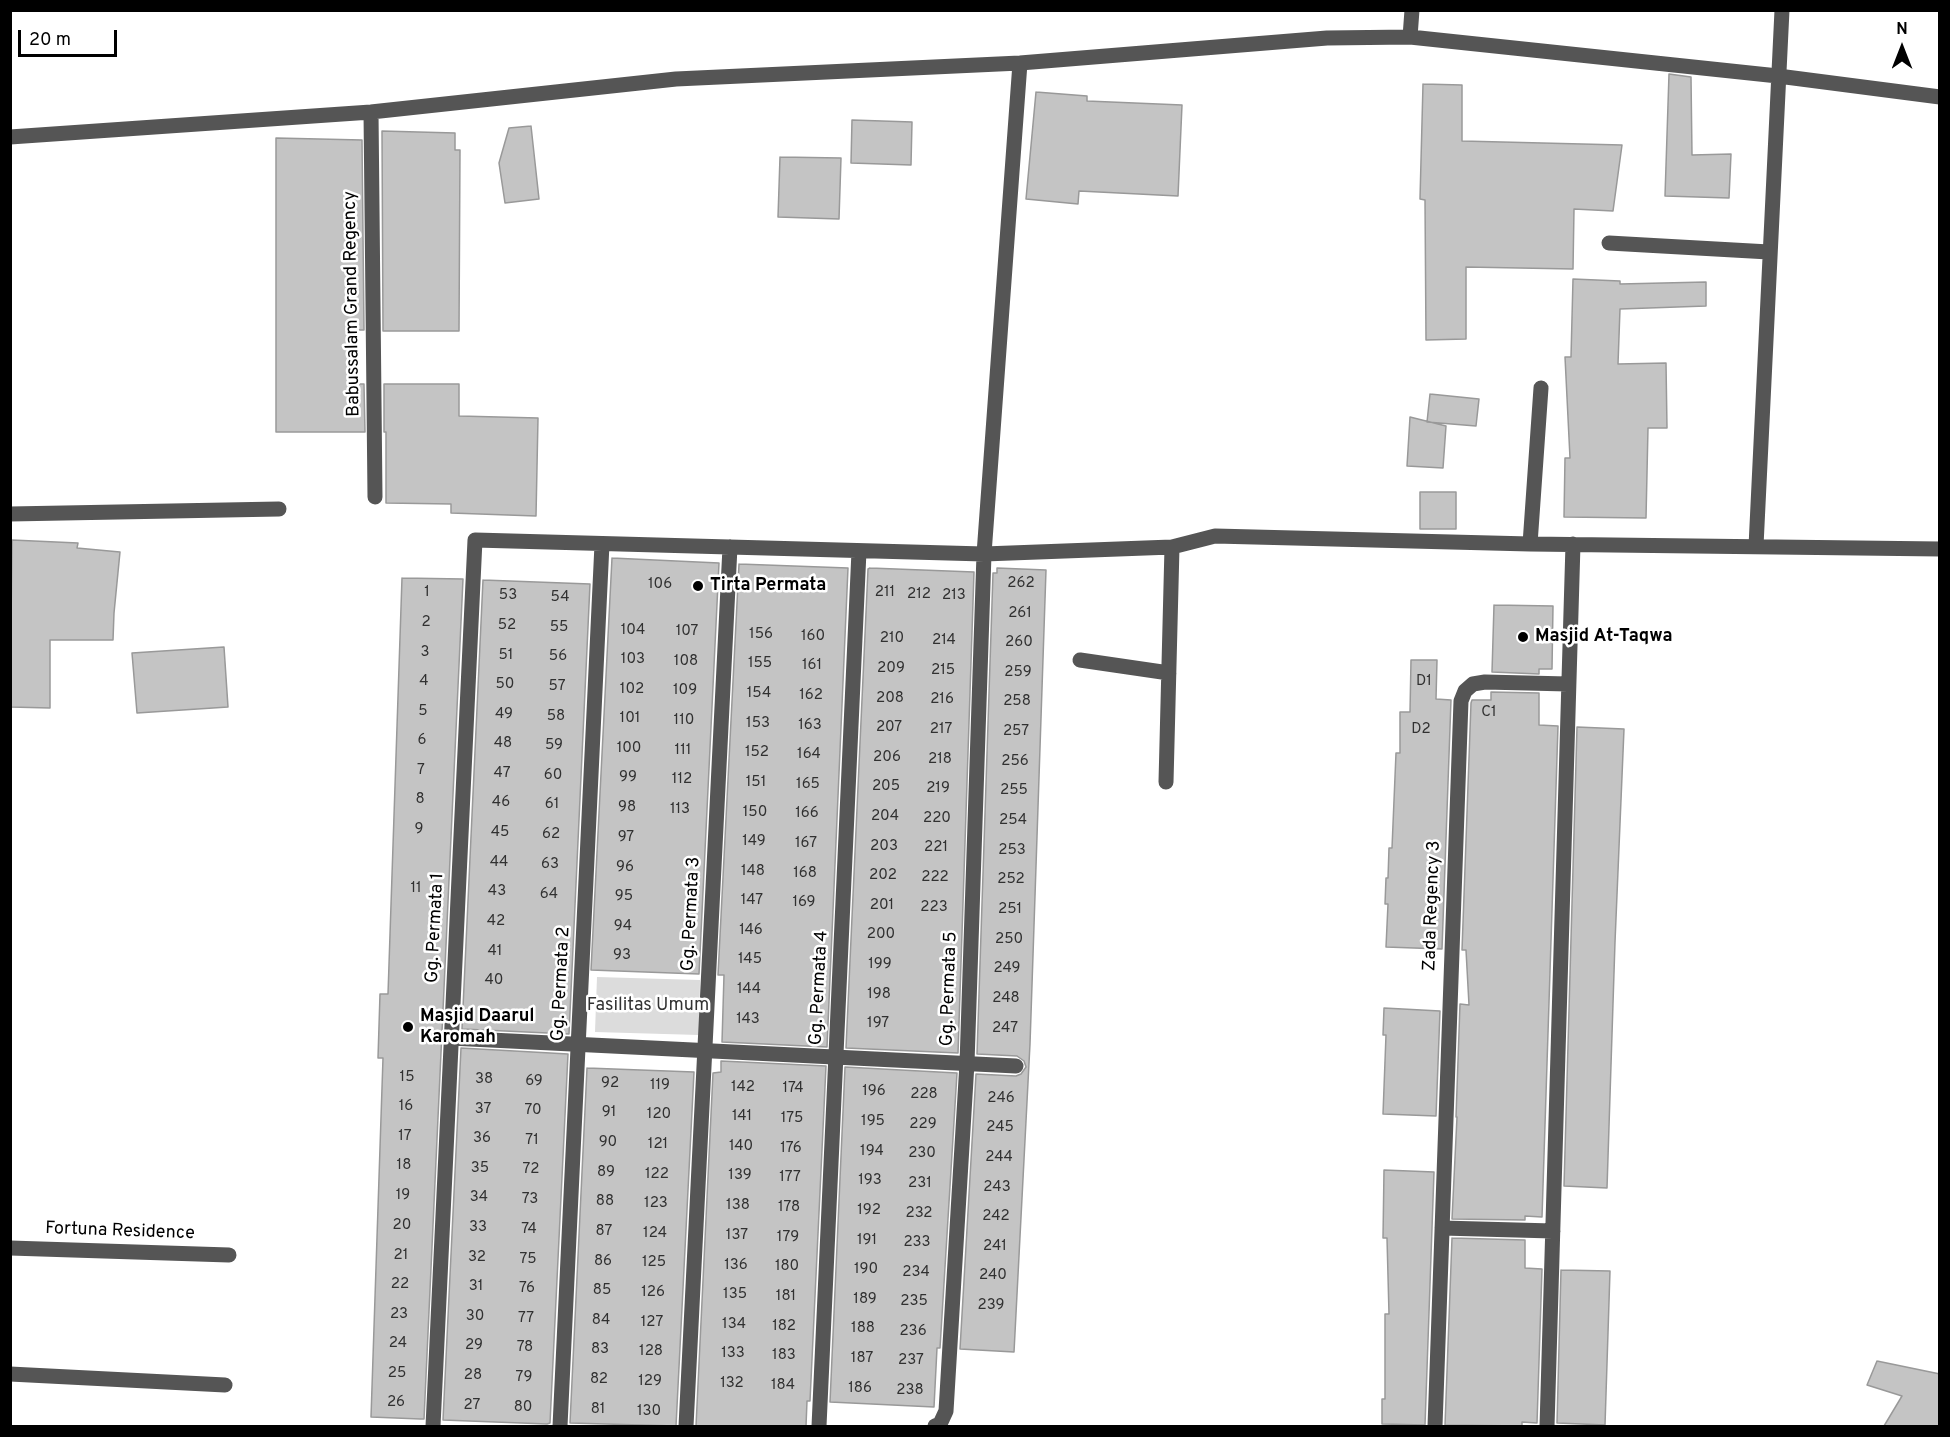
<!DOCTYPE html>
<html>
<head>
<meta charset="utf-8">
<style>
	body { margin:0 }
	#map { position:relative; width:1950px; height:1437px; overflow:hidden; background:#fff; font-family:Overpass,sans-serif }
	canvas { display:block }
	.frame { position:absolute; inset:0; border:12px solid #000; pointer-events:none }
	.north { position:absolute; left:1872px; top:18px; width:60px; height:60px; -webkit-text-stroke:4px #fff; paint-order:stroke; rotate:0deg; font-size:16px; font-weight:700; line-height:24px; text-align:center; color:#000 }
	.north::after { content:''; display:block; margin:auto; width:21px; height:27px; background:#000; clip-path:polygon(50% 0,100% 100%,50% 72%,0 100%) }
	.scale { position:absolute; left:18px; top:30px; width:99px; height:27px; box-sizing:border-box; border:3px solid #000; border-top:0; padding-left:8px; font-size:18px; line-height:21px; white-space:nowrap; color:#000; -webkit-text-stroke:4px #fff; paint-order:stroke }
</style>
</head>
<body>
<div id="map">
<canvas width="1950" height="1437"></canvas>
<div class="frame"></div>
<div class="north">N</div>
<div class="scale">20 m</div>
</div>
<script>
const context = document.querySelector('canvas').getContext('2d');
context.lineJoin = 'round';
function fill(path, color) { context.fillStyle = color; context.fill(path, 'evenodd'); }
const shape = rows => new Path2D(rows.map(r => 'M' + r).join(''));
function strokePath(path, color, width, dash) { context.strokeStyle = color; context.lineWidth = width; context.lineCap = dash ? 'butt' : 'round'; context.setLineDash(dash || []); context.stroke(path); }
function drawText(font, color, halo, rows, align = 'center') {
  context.font = font + ' Overpass,sans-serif'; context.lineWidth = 5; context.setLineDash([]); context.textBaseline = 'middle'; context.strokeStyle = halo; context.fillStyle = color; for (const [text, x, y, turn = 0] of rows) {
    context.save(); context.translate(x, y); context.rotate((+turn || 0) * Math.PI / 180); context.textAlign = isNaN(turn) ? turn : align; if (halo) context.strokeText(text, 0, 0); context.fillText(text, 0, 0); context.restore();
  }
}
fill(shape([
	[597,977,700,980,699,1035,595,1032]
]), '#dcdcdc');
const building = shape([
	[1669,74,1691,77,1692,155,1731,154,1729,198,1665,196,1669,74],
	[1423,84,1462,85,1462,141,1622,145,1613,211,1574,209,1573,269,1466,267,1466,339,1426,340,1425,200,1420,199,1423,84],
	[1036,92,1087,96,1087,101,1182,105,1178,196,1079,191,1078,204,1026,199,1036,92],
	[852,120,912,122,911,165,851,163,852,120],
	[531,126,539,199,505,203,499,163,509,128,531,126],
	[382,131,455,133,455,150,460,150,459,331,383,331,382,131],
	[276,138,362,140,364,330,349,330,349,384,364,384,365,432,276,432,276,138],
	[780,157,841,158,839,219,778,217,780,157],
	[1573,279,1620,281,1620,284,1706,282,1706,306,1620,309,1618,364,1666,363,1667,428,1648,428,1646,518,1564,517,1565,458,1570,458,1565,357,1571,357,1573,279],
	[384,384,459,384,459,416,538,418,536,516,451,513,451,504,386,503,386,432,384,432,384,384],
	[1430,394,1479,399,1476,426,1427,422,1430,394],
	[1410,417,1446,426,1443,468,1407,466,1410,417],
	[1420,492,1456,492,1456,529,1420,529,1420,492],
	[12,540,78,543,77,548,120,552,114,613,113,640,50,640,50,708,10,707,12,540],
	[612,558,719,563,699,974,591,970,612,558],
	[739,564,848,568,827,1047,722,1042,724,975,718,975,739,564],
	[870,568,974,572,958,1053,846,1048,868,569,870,568],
	[997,568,1046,570,1030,1044,1014,1352,960,1349,976,1074,1016,1076,1021,1074,1026,1067,1024,1061,1017,1056,977,1054,993,573,997,573,997,568],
	[402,578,463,579,424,1419,420,1419,371,1417,383,1058,378,1058,380,994,388,994,402,578],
	[483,580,590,584,569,1034,462,1029,483,580],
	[1494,605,1553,606,1552,669,1539,669,1539,674,1492,672,1494,605],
	[224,647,228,707,137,713,132,653,224,647],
	[1411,660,1437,660,1436,699,1451,700,1442,949,1386,947,1388,904,1385,904,1386,878,1388,878,1389,848,1392,848,1396,753,1400,753,1400,712,1410,712,1411,660],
	[1491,692,1539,693,1539,725,1558,726,1542,1217,1525,1216,1525,1220,1452,1219,1457,1117,1456,1117,1460,1004,1469,1005,1466,950,1462,950,1471,703,1472,700,1491,700,1491,692],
	[1577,727,1624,729,1615,942,1607,1188,1564,1186,1577,727],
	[1384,1008,1440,1011,1436,1116,1383,1114,1386,1035,1383,1035,1384,1008],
	[461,1048,568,1054,550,1423,547,1424,443,1420,461,1048],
	[721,1061,826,1066,810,1401,807,1401,806,1426,696,1426,713,1073,721,1072,721,1061],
	[845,1067,957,1073,940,1348,937,1348,934,1407,830,1402,845,1067],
	[587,1068,694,1072,676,1426,570,1423,587,1068],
	[1384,1170,1434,1172,1425,1425,1382,1424,1382,1399,1385,1399,1385,1314,1389,1314,1387,1238,1383,1238,1384,1170],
	[1452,1238,1525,1240,1525,1268,1542,1269,1537,1423,1522,1422,1522,1426,1445,1425,1452,1238],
	[1561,1270,1610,1271,1605,1425,1557,1423,1561,1270],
	[1877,1361,1940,1374,1940,1426,1884,1426,1902,1396,1867,1385,1877,1361]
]);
fill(building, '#c4c4c4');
strokePath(building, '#999', 1.5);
strokePath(shape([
	[1410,37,1412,10],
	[371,112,375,497],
	[10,137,371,112,676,79,1020,63,1327,38,1410,37,1778,76,1940,97],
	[1609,243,1769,252],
	[10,514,279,509],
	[1530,544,1541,388],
	[1756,546,1782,10],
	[1080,660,1169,673],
	[1166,782,1172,547],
	[450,1038,1016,1066],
	[1442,1228,1553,1231],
	[10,1248,229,1255],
	[10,1374,225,1385],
	[433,1426,475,540,984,554,1172,547,1215,536,1530,544,1940,549],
	[560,1426,602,544],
	[686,1426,730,547],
	[819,1426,859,551],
	[935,1426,940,1424,946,1411,967,1063,984,554,1020,63],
	[1435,1426,1461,701,1465,691,1473,684,1485,682,1568,684],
	[1547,1426,1573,544]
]), '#555', 15);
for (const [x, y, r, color] of [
	[698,586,6,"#000"],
	[1523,637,6,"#000"],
	[408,1027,6,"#000"]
]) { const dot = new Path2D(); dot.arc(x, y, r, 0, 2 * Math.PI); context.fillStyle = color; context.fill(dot); strokePath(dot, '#fff', 2); }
drawText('15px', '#313131', null, [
	["262",1021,584],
	["106",660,585],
	["1",427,593],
	["211",885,593],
	["212",919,595],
	["53",508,596],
	["213",954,596],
	["54",560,598],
	["261",1020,614],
	["2",426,623],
	["52",507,626],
	["55",559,628],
	["104",633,631],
	["107",687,632],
	["156",761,635],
	["160",813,637],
	["210",892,639],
	["214",944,641],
	["260",1019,643],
	["3",425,653],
	["51",506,656],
	["56",558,657],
	["103",633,660],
	["108",686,662],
	["155",760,664],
	["161",812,666],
	["209",891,669],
	["215",943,671],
	["259",1018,673],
	["4",424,682],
	["D1",1424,682],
	["50",505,685],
	["57",557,687],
	["102",632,690],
	["109",685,691],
	["154",759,694],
	["162",811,696],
	["208",890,699],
	["216",942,700],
	["258",1017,702],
	["5",423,712],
	["C1",1489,713],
	["49",504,715],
	["58",556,717],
	["101",630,719],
	["110",684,721],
	["153",758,724],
	["163",810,726],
	["207",889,728],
	["217",941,730],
	["D2",1421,730],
	["257",1016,732],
	["6",422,741],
	["48",503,744],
	["59",554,746],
	["100",629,749],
	["111",683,751],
	["152",757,753],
	["164",809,755],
	["206",887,758],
	["218",940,760],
	["256",1015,762],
	["7",421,771],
	["47",502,774],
	["60",553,776],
	["99",628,778],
	["112",682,780],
	["151",756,783],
	["165",808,785],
	["205",886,787],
	["219",938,789],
	["255",1014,791],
	["8",420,800],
	["46",501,803],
	["61",552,805],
	["98",627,808],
	["113",680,810],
	["150",755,813],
	["166",807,814],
	["204",885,817],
	["220",937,819],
	["254",1013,821],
	["9",419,830],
	["45",500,833],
	["62",551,835],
	["97",626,838],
	["149",754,842],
	["167",806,844],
	["203",884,847],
	["221",936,848],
	["253",1012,851],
	["44",499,863],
	["63",550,865],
	["96",625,868],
	["148",753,872],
	["168",805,874],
	["202",883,876],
	["222",935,878],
	["252",1011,880],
	["11",416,889],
	["43",497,892],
	["64",549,895],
	["95",624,897],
	["147",752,901],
	["169",804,903],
	["201",882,906],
	["223",934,908],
	["251",1010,910],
	["42",496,922],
	["94",623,927],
	["146",751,931],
	["200",881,935],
	["250",1009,940],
	["41",495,952],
	["93",622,956],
	["145",750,960],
	["199",880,965],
	["249",1007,969],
	["40",494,981],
	["144",749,990],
	["198",879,995],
	["248",1006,999],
	["143",748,1020],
	["197",878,1024],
	["247",1005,1029],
	["15",407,1078],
	["38",484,1080],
	["69",534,1082],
	["92",610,1084],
	["119",660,1086],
	["142",743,1088],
	["174",793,1089],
	["196",874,1092],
	["228",924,1095],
	["246",1001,1099],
	["16",406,1107],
	["37",483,1110],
	["70",533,1111],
	["91",609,1113],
	["120",659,1115],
	["141",742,1117],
	["175",792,1119],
	["195",873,1122],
	["229",923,1125],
	["245",1000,1128],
	["17",405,1137],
	["36",482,1139],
	["71",532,1141],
	["90",608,1143],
	["121",658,1145],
	["140",741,1147],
	["176",791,1149],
	["194",872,1152],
	["230",922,1154],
	["244",999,1158],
	["18",404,1166],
	["35",480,1169],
	["72",531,1170],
	["89",606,1173],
	["122",657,1175],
	["139",740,1176],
	["177",790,1178],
	["193",870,1181],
	["231",920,1184],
	["243",997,1188],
	["19",403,1196],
	["34",479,1198],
	["73",530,1200],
	["88",605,1202],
	["123",656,1204],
	["138",738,1206],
	["178",789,1208],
	["192",869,1211],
	["232",919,1214],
	["242",996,1217],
	["20",402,1226],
	["33",478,1228],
	["74",529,1230],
	["87",604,1232],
	["124",655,1234],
	["137",737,1236],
	["179",788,1238],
	["191",867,1241],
	["233",917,1243],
	["241",995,1247],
	["21",401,1256],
	["32",477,1258],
	["75",528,1260],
	["86",603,1262],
	["125",654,1263],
	["136",736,1266],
	["180",787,1267],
	["190",866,1270],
	["234",916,1273],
	["240",993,1276],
	["22",400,1285],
	["31",476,1287],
	["76",527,1289],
	["85",602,1291],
	["126",653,1293],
	["135",735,1295],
	["181",786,1297],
	["189",865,1300],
	["235",914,1302],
	["239",991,1306],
	["23",399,1315],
	["30",475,1317],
	["77",526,1319],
	["84",601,1321],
	["127",652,1323],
	["134",734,1325],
	["182",784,1327],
	["188",863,1329],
	["236",913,1332],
	["24",398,1344],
	["29",474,1346],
	["78",525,1348],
	["83",600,1350],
	["128",651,1352],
	["133",733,1354],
	["183",784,1356],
	["187",862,1359],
	["237",911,1361],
	["25",397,1374],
	["28",473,1376],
	["79",524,1378],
	["82",599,1380],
	["129",650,1382],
	["132",732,1384],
	["184",783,1386],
	["186",860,1389],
	["238",910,1391],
	["26",396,1403],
	["27",472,1406],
	["80",523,1408],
	["81",598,1410],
	["130",649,1412]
]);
drawText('18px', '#000', '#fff', [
	["Babussalam Grand Regency",353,304,-91],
	["Zada Regency 3",1433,906,-88],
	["Gg. Permata 3",692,914,-87],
	["Gg. Permata 1",436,928,-87],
	["Gg. Permata 2",562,984,-87],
	["Gg. Permata 4",820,988,-87],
	["Gg. Permata 5",950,989,-88],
	["Fortuna Residence",120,1232,2]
]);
drawText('bold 18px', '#000', '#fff', [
	["Tirta Permata",710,586],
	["Masjid At-Taqwa",1535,637],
	["Masjid Daarul",420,1017],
	["Karomah",420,1038]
], 'left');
drawText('18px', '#333', '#fff', [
	["Fasilitas Umum",648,1006]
]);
</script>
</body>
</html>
